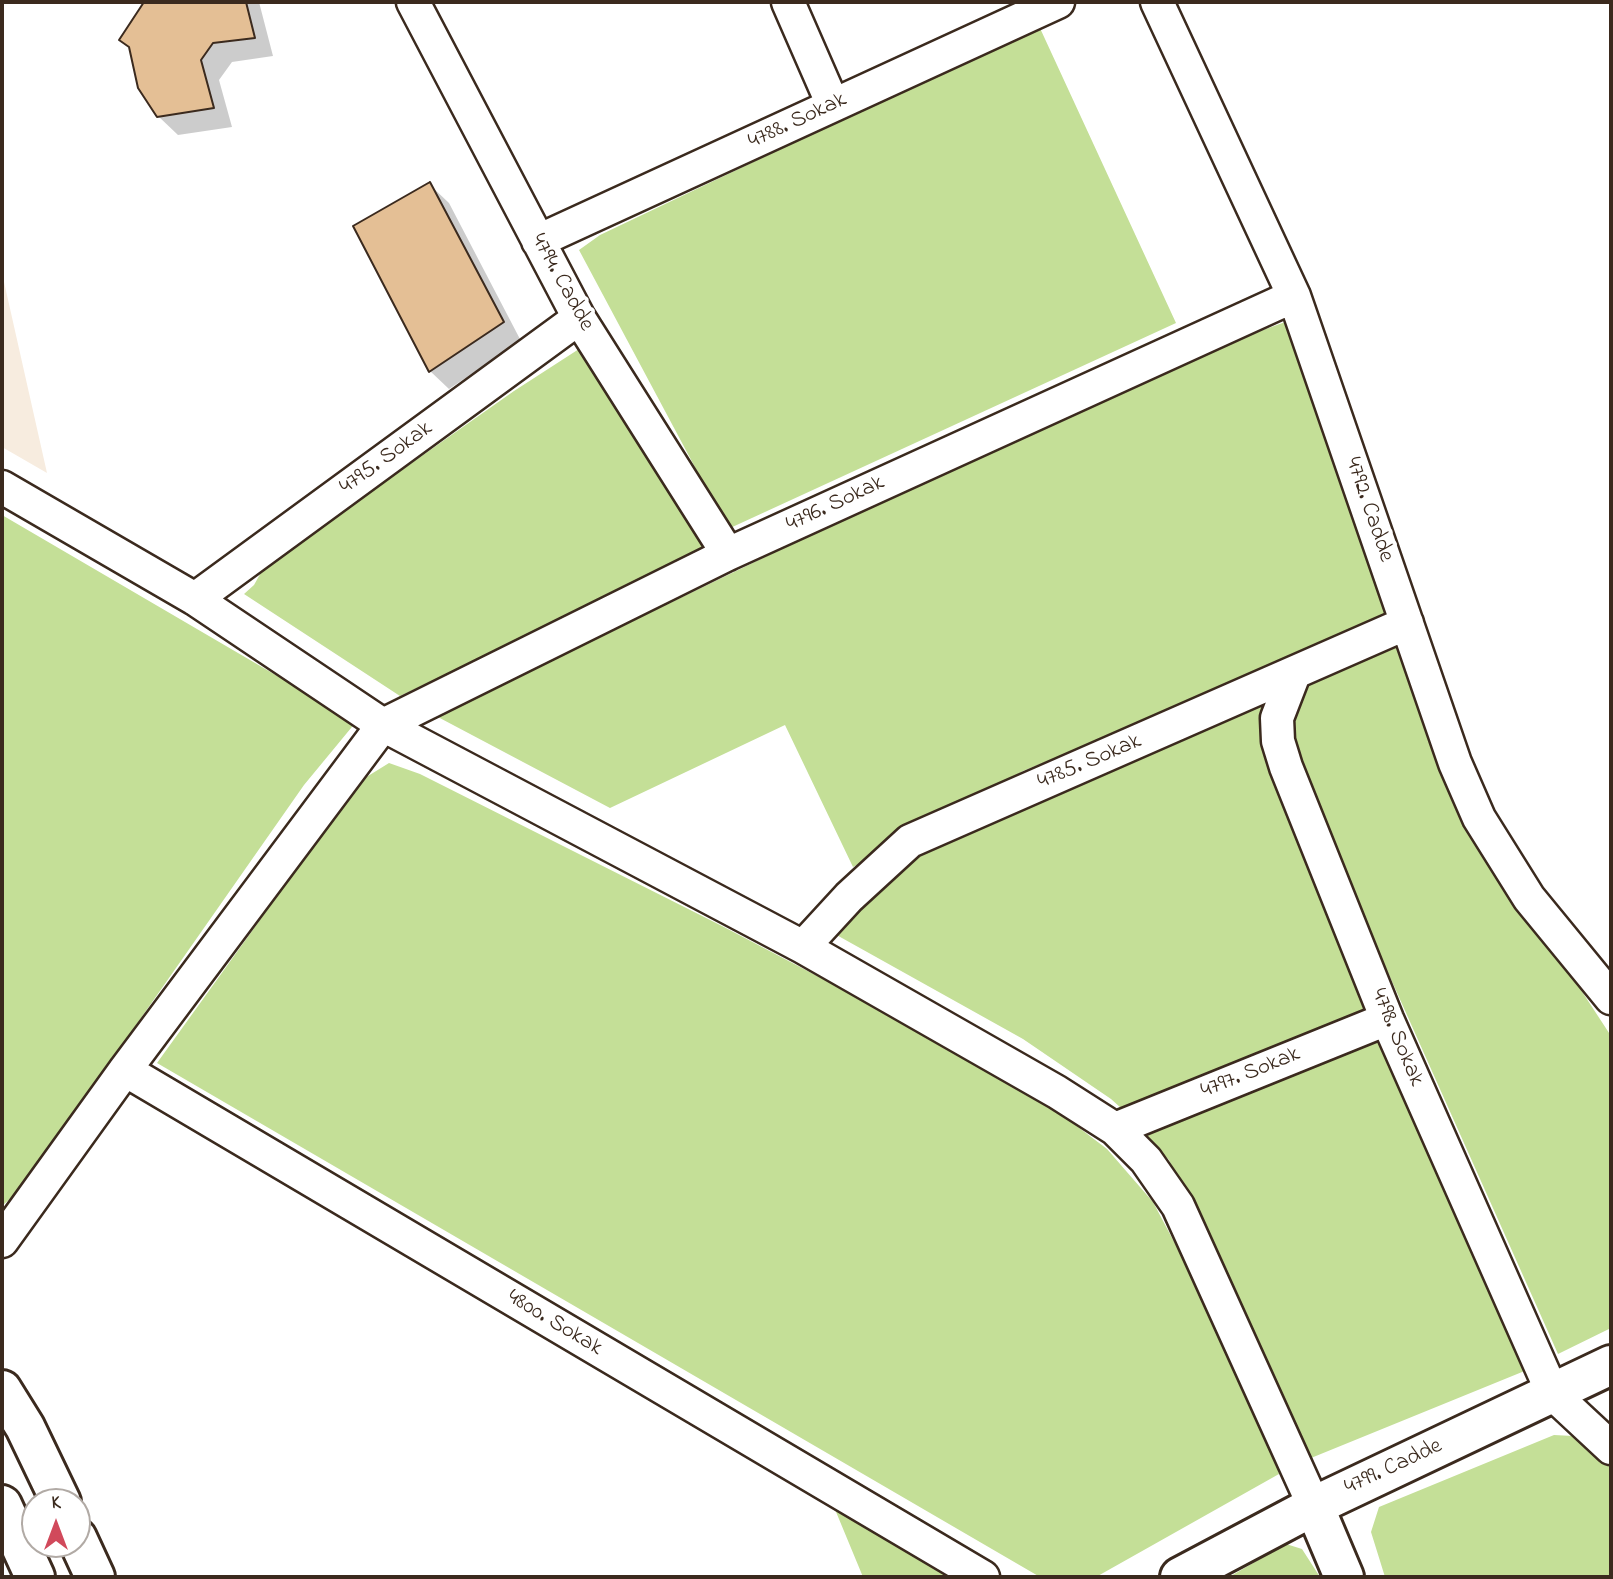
<!DOCTYPE html>
<html>
<head>
<meta charset="utf-8">
<style>
	body { margin:0 }
	#map { position:relative; width:1613px; height:1579px; overflow:hidden; background:#fff; font-family:"Indie Flower",sans-serif }
	canvas { display:block }
	.frame { position:absolute; inset:0; border:4px solid #3b2a1e; pointer-events:none }
	.north { position:absolute; left:21px; top:1488px; width:70px; height:70px; box-sizing:border-box; background:#fff; border:2px solid #b1aaa5; border-radius:50%; rotate:0deg; font-size:19px; font-weight:700; line-height:28px; text-align:center; color:#3b2a1e }
	.north::after { content:''; display:block; margin:auto; width:24px; height:32px; background:#d1495b; clip-path:polygon(50% 0,100% 100%,50% 72%,0 100%) }
</style>
</head>
<body>
<div id="map">
<canvas width="1613" height="1579"></canvas>
<div class="frame"></div>
<div class="north">K</div>
</div>
<script>
const context = document.querySelector('canvas').getContext('2d');
context.lineJoin = 'round';
function fill(path, color) { context.fillStyle = color; context.fill(path, 'evenodd'); }
const shape = rows => new Path2D(rows.map(r => 'M' + r).join(''));
function strokePath(path, color, width, dash) { context.strokeStyle = color; context.lineWidth = width; context.lineCap = dash ? 'butt' : 'round'; context.setLineDash(dash || []); context.stroke(path); }
function drawText(font, color, halo, rows, align = 'center') {
  context.font = font + ' "Indie Flower",sans-serif'; context.lineWidth = 7; context.setLineDash([]); context.textBaseline = 'middle'; context.strokeStyle = halo; context.fillStyle = color; for (const [text, x, y, turn = 0] of rows) {
    context.save(); context.translate(x, y); context.rotate((+turn || 0) * Math.PI / 180); context.textAlign = isNaN(turn) ? turn : align; if (halo) context.strokeText(text, 0, 0); context.fillText(text, 0, 0); context.restore();
  }
}
fill(shape([
	[2,273,47,473,2,447]
]), '#f7ecdf');
fill(shape([
	[1039,26,1176,323,728,529,579,250,600,235],
	[1288,321,1396,619,1023,771,853,867,785,725,610,808,436,716,1152,370],
	[579,349,709,549,400,696,244,594,254,585,264,567,514,391],
	[2,515,356,722,304,785,22,1188,2,1206],
	[1406,640,1564,964,1611,1036,1611,1328,1558,1354,1288,748,1288,714,1306,681],
	[1271,692,1366,1008,1359,1024,1131,1117,1111,1099,1023,1039,833,933,911,857],
	[389,763,420,774,722,926,1019,1082,1107,1149,1153,1202,1264,1412,1279,1474,1096,1577,1040,1577,157,1063,360,781],
	[1381,1034,1527,1370,1311,1458,1169,1160,1138,1128],
	[1554,1435,1573,1436,1611,1466,1611,1577,1385,1577,1371,1532,1379,1507],
	[834,1507,950,1577,863,1577],
	[1286,1544,1302,1549,1320,1577,1229,1577]
]), '#c4df97');
fill(shape([
	[146,2,259,2,273,56,232,62,219,80,232,127,178,135,158,116,132,50,121,40],
	[430,185,449,203,521,341,449,389,430,371]
]), '#0003');
const building = shape([
	[144,2,246,2,255,38,213,43,201,60,214,108,157,117,138,88,129,47,119,40,144,2],
	[430,182,504,322,429,372,353,226,430,182]
]);
fill(building, '#e4bf95');
strokePath(building, '#3b2a1e', 2);
const minor = shape([
	[413,2,579,318,728,554],
	[788,2,833,105],
	[1157,2,1294,296,1455,763,1479,818,1529,898,1611,998],
	[538,241,1058,2],
	[2,487,195,599,383,725,803,947,1057,1092,1115,1129,1146,1160,1178,1206,1314,1506],
	[195,599,579,318],
	[1294,674,1277,718,1278,741,1286,767,1387,1019,1553,1394,1611,1448],
	[803,947,849,897,910,841,1407,623],
	[125,1070,983,1577],
	[1115,1129,1387,1019],
	[2,1241,125,1070,383,725,728,554,1294,296]
]);
const tertiary = shape([
	[2,1390,25,1427,61,1502],
	[2,1505,35,1577],
	[1314,1506,1344,1577],
	[77,1538,95,1577],
	[1180,1577,1314,1506,1611,1365]
]);
strokePath(minor, '#3b2a1e', 37);
strokePath(tertiary, '#3b2a1e', 44);
strokePath(minor, '#fff', 32);
strokePath(tertiary, '#fff', 38);
drawText('23px', '#3b2a1e', '#fff', [
	["4788. Sokak",798,122,-25],
	["4794. Cadde",561,283,61],
	["4795. Sokak",387,459,-36],
	["4796. Sokak",836,505,-25],
	["4792. Cadde",1368,510,71],
	["4785. Sokak",1090,763,-23],
	["4798. Sokak",1396,1038,67],
	["4797. Sokak",1251,1074,-22],
	["4800. Sokak",554,1324,31],
	["4799. Cadde",1394,1468,-25]
]);
</script>
</body>
</html>
